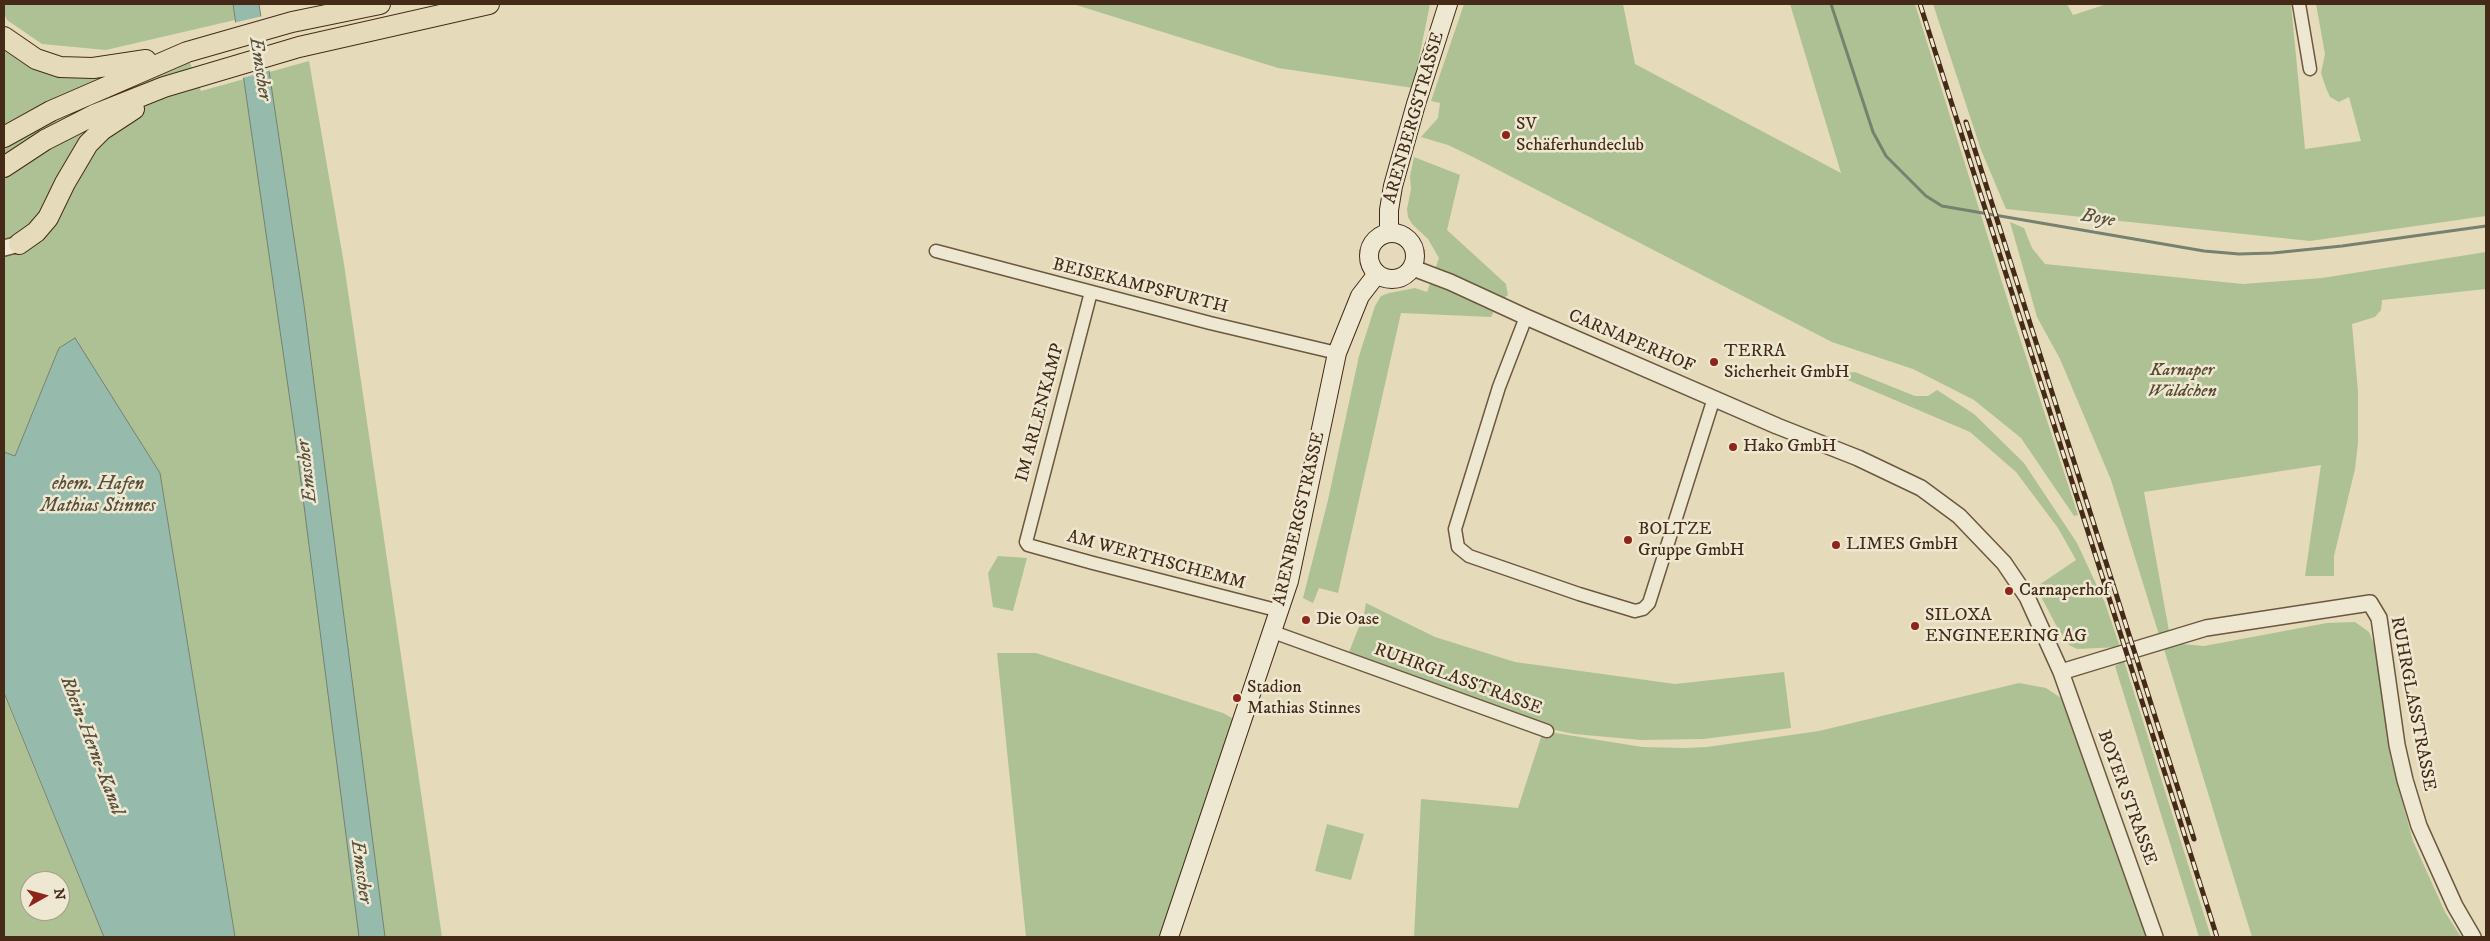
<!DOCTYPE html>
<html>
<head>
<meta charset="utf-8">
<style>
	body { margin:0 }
	#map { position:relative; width:2490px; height:941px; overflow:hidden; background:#e5dbba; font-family:"IM FELL DW Pica",serif }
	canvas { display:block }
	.frame { position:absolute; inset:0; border:5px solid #452b17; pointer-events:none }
	.north { position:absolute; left:20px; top:871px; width:50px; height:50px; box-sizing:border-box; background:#eee8d2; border:1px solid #aa9c87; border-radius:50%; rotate:83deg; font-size:14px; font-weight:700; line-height:20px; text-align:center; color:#452b17 }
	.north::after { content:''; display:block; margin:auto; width:18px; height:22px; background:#8f2418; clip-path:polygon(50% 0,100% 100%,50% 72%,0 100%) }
</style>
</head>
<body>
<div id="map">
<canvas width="2490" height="941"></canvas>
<div class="frame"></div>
<div class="north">N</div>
</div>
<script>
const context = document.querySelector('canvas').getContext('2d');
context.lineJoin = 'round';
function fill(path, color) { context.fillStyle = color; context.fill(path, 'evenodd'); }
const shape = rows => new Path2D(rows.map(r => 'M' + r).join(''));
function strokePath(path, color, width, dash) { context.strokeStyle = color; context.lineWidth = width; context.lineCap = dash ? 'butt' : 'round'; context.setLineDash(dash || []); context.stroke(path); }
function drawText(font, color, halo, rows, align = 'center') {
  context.font = font + ' "IM FELL DW Pica",serif'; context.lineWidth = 5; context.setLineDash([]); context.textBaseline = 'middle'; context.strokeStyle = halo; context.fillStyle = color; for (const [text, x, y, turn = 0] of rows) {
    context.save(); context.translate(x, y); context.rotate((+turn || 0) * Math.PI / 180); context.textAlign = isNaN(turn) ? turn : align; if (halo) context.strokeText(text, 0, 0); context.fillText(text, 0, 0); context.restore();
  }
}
fill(shape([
	[4,4,233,4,235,20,106,50,42,44,7,20,4,14],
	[1073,4,1430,4,1413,88,1278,68],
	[1464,4,1623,4,1635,64,1841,173,1790,4,1915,4,2012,314,2078,515,2074,516,2021,438,1974,400,1913,369,1832,342,1473,157,1448,145,1421,137,1438,118,1440,103,1431,101],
	[1933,4,2067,4,2073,15,2107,4,2291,4,2305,149,2361,141,2349,97,2339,102,2330,97,2326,88,2321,73,2325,54,2316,4,2486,4,2486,216,2310,241,2006,209,1981,150],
	[4,48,60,77,103,77,187,55,201,91,309,61,344,264,442,937,235,937,160,473,141,444,59,348,15,456,4,452],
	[1414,157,1460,175,1447,230,1506,284,1508,295,1498,303,1491,317,1401,313,1338,593,1319,588,1313,603,1303,598,1328,500,1359,356,1375,306,1381,296,1389,293,1415,288,1427,292,1439,258,1428,239,1412,224,1408,217,1407,209,1411,189,1410,176],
	[2010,222,2024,228,2032,248,2045,264,2243,284,2322,278,2486,252,2486,289,2382,300,2381,310,2375,317,2352,324,2358,391,2358,443,2355,469,2334,556,2334,576,2305,576,2321,465,2144,492,2169,631,2159,635,2111,480,2060,359,2037,317],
	[1855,372,1915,396,1928,396,1937,390,1974,414,2024,463,2077,543,2105,603,2120,647,2077,649,2069,645,2057,627,2036,587,2076,560,2058,528,2016,472,1970,432,1843,378,1847,373],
	[998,556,1027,558,1013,611,993,607,988,573],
	[1366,603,1435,637,1515,662,1675,684,1784,672,1791,728,1703,739,1641,740,1574,734,1546,728,1347,657,1364,614],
	[2355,622,2369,632,2375,647,2391,760,2413,841,2445,912,2461,937,2252,937,2164,649,2182,644,2204,646,2327,623],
	[997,653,1036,653,1223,713,1241,723,1169,937,1026,937],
	[2124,661,2211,937,2199,937,2115,666],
	[2019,683,2046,688,2061,698,2149,937,1414,937,1421,799,1518,808,1543,731,1642,747,1685,748,1707,747,1819,731],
	[4,695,104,937,4,937],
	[30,881,60,881,60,911,30,911],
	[1327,824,1364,834,1351,880,1315,871]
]), '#aec195');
const water = shape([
	[233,4,259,4,304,305,385,937,359,937,295,435,233,4],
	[75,338,160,473,235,937,104,937,4,693,4,452,15,456,59,348,75,338]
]);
fill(water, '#96bbac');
strokePath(water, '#768170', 1);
fill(shape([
	[263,16,272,70,242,78,233,23]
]), '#e5dbba');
strokePath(shape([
	[1831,4,1873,132,1886,156,1926,196,1942,206,2204,251,2239,254,2273,253,2342,246,2486,226]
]), '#768170', 3);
const minor = shape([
	[2299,4,2310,69],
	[936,251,1210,323,1337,353],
	[1091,292,1026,542,1028,545,1093,563,1280,611],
	[1526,317,1499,387,1455,529,1458,547,1469,556,1579,594,1635,611,1643,609,1649,603,1714,398],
	[1273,632,1547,731]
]);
const tertiary = shape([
	[4,248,19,244],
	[1413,268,1450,282,1526,317,1777,426,1858,458,1921,488,1959,516,2004,563,2027,597,2061,672,2155,937],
	[2061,672,2206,628,2370,603,2379,618,2397,745,2405,780,2419,826,2455,906,2473,937]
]);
const secondary = shape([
	'1369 256a23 23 0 1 1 46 0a23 23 0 1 1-46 0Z',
	[1389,233,1389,210,1393,186,1416,104,1448,4],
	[1169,937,1289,581,1337,353,1360,296,1377,274]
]);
const trunk = shape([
	[4,37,36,59,60,67,93,68,146,60],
	[4,137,51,111,187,52,292,22,380,4],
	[4,167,45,140,96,114,164,87,299,47,489,4],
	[19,244,36,232,48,218,65,183,88,144,102,130,134,109]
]);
strokePath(minor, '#6d5740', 15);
strokePath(tertiary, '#6d5740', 18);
strokePath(secondary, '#452b17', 20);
strokePath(trunk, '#452b17', 22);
strokePath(minor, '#eee8d2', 12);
strokePath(tertiary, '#eee8d2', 15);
strokePath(secondary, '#eee8d2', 18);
strokePath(trunk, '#e5dbba', 20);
const rail = shape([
	[1920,4,2217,937],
	[1966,122,2194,839]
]);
strokePath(rail, '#452b17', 5);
strokePath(rail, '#eee8d2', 3, [9]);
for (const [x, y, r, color] of [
	[1506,135,5,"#8f2418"],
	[1714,362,5,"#8f2418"],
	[1733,447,5,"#8f2418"],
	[1628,540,5,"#8f2418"],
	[1836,545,5,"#8f2418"],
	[2009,591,5,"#8f2418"],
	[1306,620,5,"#8f2418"],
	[1915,626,5,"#8f2418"],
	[1237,698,5,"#8f2418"]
]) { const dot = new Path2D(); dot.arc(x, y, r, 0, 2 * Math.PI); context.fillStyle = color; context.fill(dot); strokePath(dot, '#eee8d2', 2); }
drawText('18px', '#452b17', '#eee8d2', [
	["ARENBERGSTRASSE",1415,118,-74],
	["BEISEKAMPSFURTH",1140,287,14],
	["CARNAPERHOF",1631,342,23],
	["IM ARLENKAMP",1041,413,-75],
	["ARENBERGSTRASSE",1300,519,-77],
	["AM WERTHSCHEMM",1156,561,15],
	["RUHRGLASSTRASSE",1458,680,20],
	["RUHRGLASSTRASSE",2412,704,79],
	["BOYER STRASSE",2126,798,70]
]);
drawText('18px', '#452b17', '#eee8d2', [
	["SV",1516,125],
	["Schäferhundeclub",1516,146],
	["TERRA",1724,352],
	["Sicherheit GmbH",1724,373],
	["Hako GmbH",1743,447],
	["BOLTZE",1638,530],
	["Gruppe GmbH",1638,551],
	["LIMES GmbH",1846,545],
	["Carnaperhof",2019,591],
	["SILOXA",1925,616],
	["ENGINEERING AG",1925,637],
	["Die Oase",1316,620],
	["Stadion",1247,688],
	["Mathias Stinnes",1247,709]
], 'left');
drawText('italic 18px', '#5a4930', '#eee8d2', [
	["Karnaper",2182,371],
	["Wäldchen",2182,392]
]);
drawText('italic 19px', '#594f3c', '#eee8d2', [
	["Emscher",259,69,81],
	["Boye",2098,219,10],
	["Emscher",308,471,-97],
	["ehem. Hafen",98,485],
	["Mathias Stinnes",98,507],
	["Rhein-Herne-Kanal",91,746,69],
	["Emscher",360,872,82]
]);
</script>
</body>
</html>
